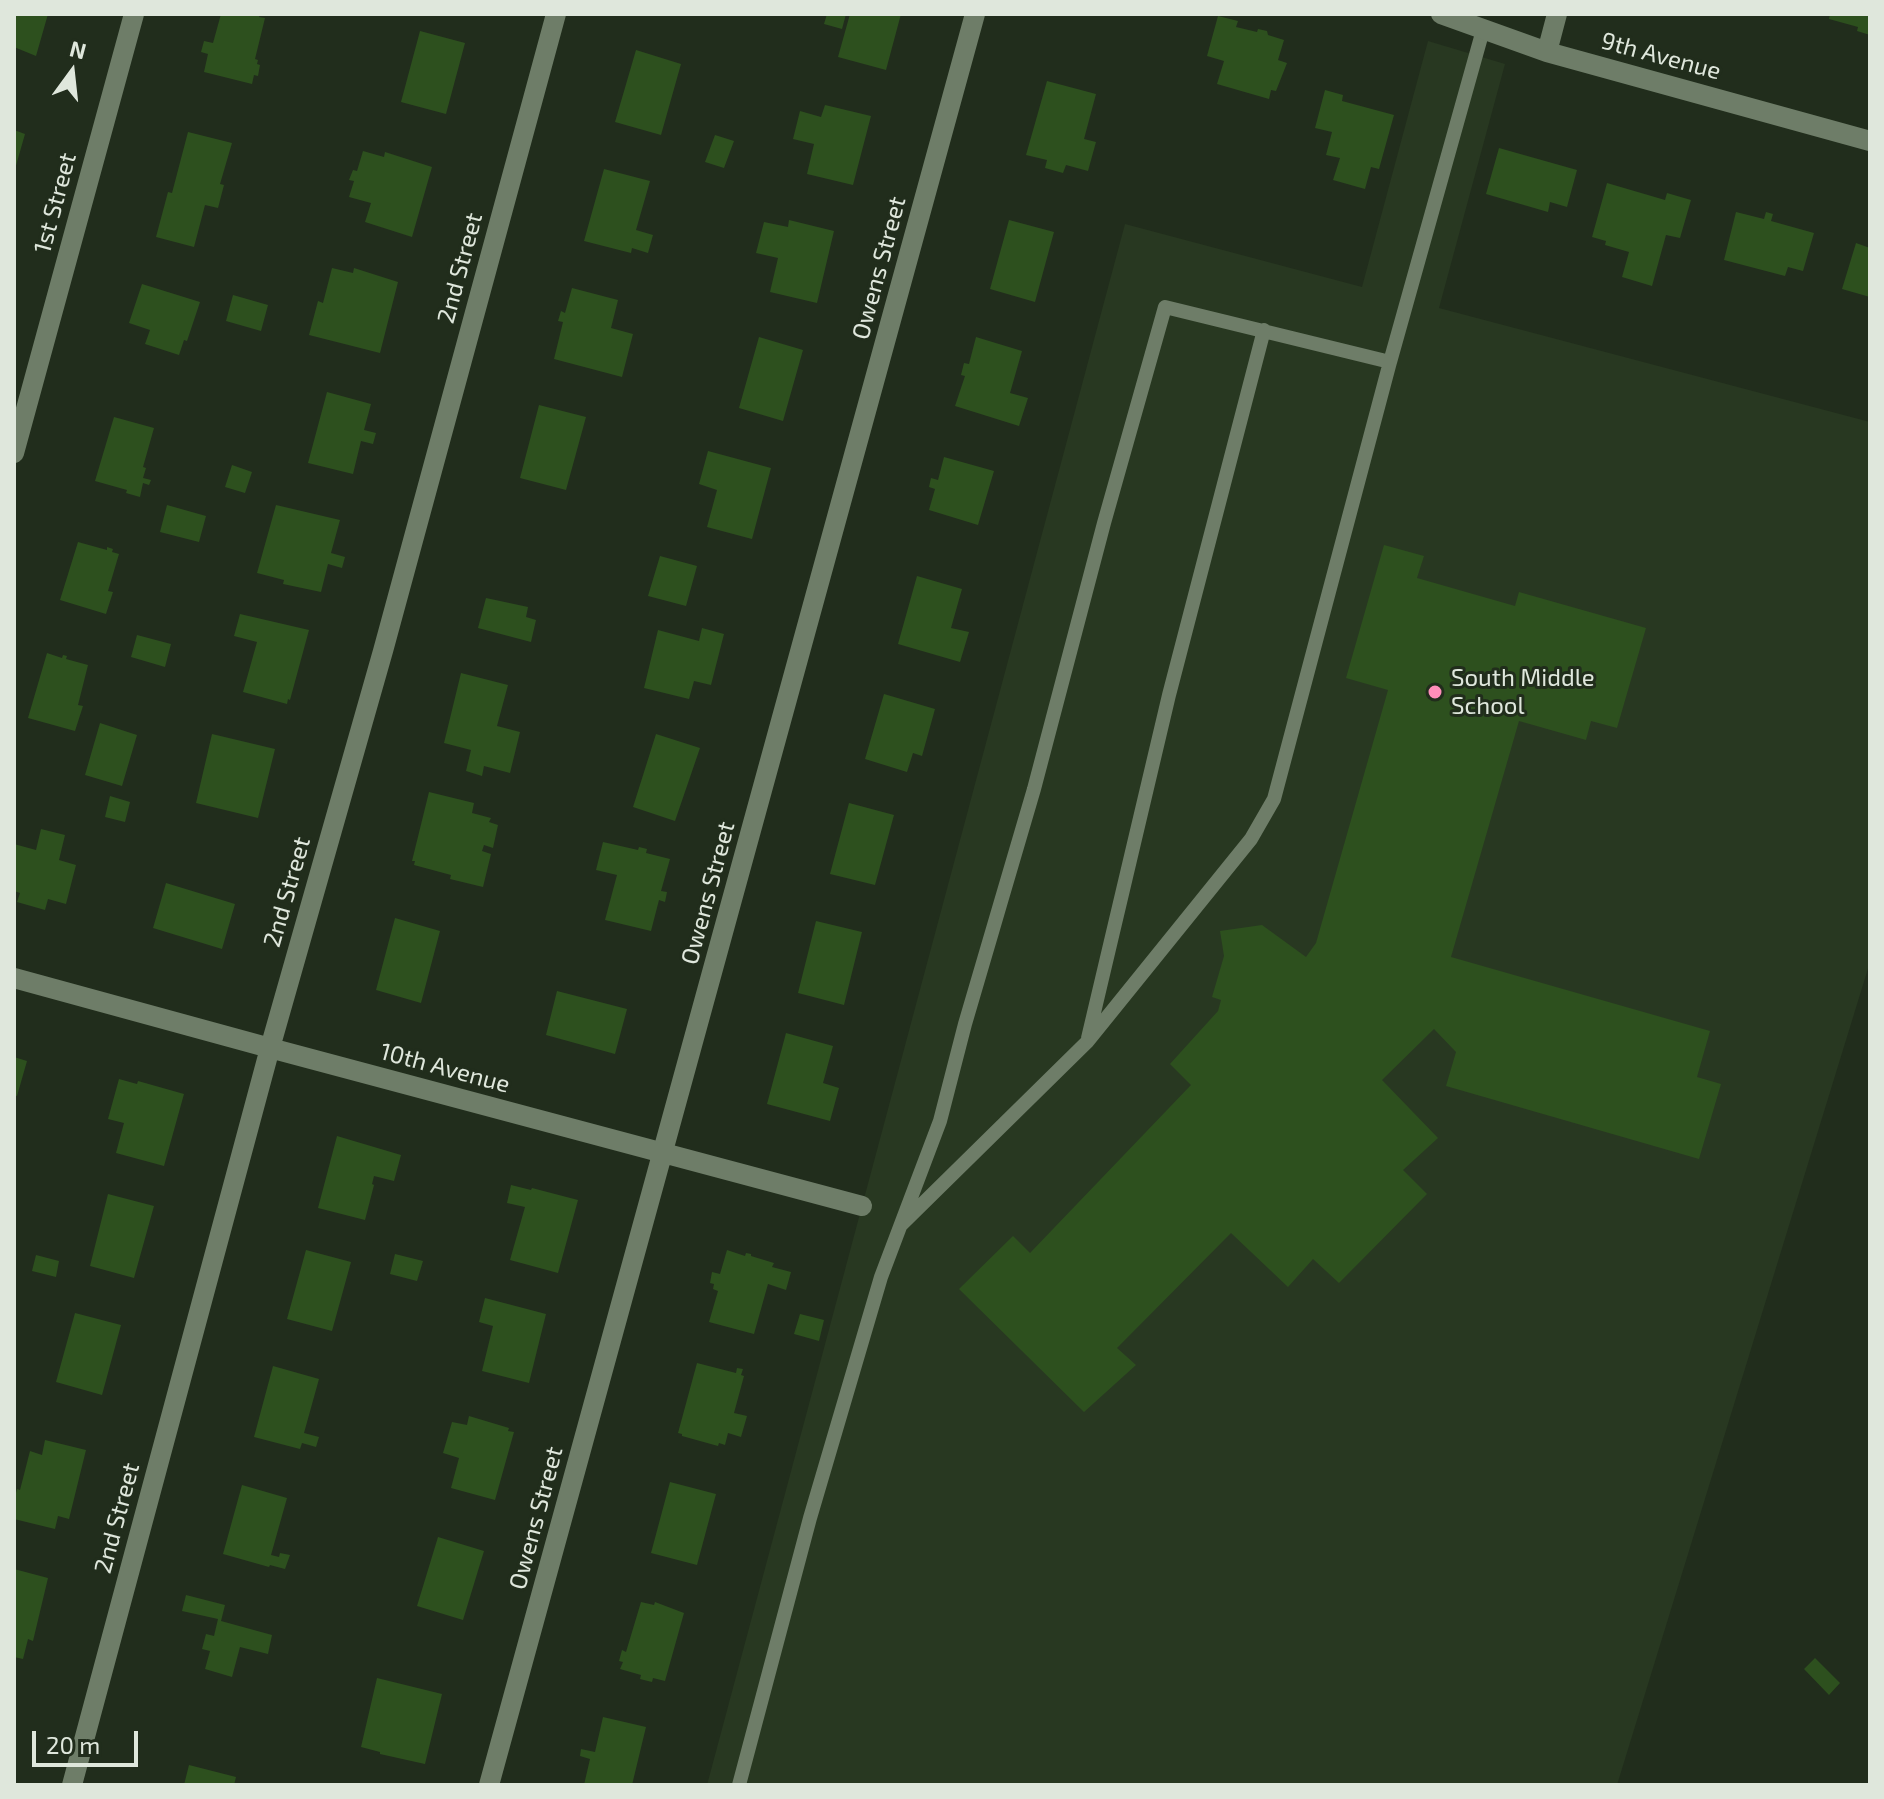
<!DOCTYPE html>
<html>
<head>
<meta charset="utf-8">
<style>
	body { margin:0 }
	#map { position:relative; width:1884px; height:1799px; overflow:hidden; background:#212d1c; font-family:"Exo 2",sans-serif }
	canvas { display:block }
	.frame { position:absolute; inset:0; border:16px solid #dfe7dc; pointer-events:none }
	.north { position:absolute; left:32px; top:32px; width:80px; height:80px; -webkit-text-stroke:6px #212d1c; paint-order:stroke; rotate:15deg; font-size:22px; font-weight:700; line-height:32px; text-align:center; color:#dfe7dc }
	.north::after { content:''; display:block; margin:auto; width:28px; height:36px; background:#dfe7dc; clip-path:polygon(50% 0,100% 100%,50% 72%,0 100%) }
	.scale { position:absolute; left:32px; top:1731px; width:106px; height:36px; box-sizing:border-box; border:4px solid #dfe7dc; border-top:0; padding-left:10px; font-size:24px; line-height:28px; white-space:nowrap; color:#dfe7dc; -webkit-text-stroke:6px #212d1c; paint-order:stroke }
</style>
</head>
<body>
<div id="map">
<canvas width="1884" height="1799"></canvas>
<div class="frame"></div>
<div class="north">N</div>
<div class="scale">20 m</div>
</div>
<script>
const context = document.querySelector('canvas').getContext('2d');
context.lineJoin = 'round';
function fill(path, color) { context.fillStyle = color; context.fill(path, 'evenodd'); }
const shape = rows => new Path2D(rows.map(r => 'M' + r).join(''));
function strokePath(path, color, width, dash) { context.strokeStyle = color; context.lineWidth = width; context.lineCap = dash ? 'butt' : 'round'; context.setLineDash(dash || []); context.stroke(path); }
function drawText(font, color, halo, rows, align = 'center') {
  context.font = font + ' "Exo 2",sans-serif'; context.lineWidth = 6; context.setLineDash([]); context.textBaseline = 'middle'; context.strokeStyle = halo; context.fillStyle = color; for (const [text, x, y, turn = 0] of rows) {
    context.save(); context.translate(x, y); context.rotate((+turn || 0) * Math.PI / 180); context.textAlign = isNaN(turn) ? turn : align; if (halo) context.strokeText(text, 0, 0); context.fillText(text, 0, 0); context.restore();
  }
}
fill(shape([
	[1428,41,1505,64,1439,308,1870,422,1870,962,1617,1785,707,1785,1125,224,1362,287]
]), '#283821');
fill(shape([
	[14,14,48,14,36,56,14,47],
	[221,14,260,14,259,17,265,18,255,59,258,60,257,64,260,65,258,76,254,75,252,84,204,72,208,54,201,52,204,41,213,43],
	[827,14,846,14,842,29,824,24],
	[850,14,901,14,886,70,838,57],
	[1830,14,1870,14,1870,35,1857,31,1858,27,1829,19],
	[1218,16,1238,21,1236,27,1257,32,1258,29,1267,31,1268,35,1284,40,1278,60,1287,63,1276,91,1271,90,1269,99,1217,84,1224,61,1207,56],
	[420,31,465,43,446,114,401,102],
	[636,50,681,64,661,135,615,122],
	[1047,81,1096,94,1084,139,1096,142,1088,171,1066,165,1063,173,1045,168,1047,160,1026,155],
	[1325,90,1343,95,1342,101,1394,115,1379,169,1371,167,1365,189,1333,180,1340,158,1326,155,1332,132,1315,128],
	[825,105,871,116,853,185,807,174,814,144,793,139,800,111,821,117],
	[14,130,25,134,15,169,14,169],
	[188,132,232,143,220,184,224,185,218,208,205,205,194,247,156,237,168,192,172,193],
	[715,135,734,141,724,168,705,162],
	[1499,148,1577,170,1567,207,1550,202,1548,212,1486,194],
	[363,151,384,157,385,152,432,167,412,237,365,222,371,203,349,197,354,181,349,180,353,170,357,171],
	[604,169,650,181,636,230,653,235,648,253,632,248,631,253,584,241],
	[1607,183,1665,200,1667,193,1691,200,1680,238,1666,235,1652,286,1622,277,1629,252,1605,245,1606,241,1592,237],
	[1736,212,1764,219,1766,212,1773,214,1771,221,1814,233,1803,271,1788,267,1785,276,1724,260],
	[789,220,834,231,817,303,770,292,778,258,756,253,764,222,788,227],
	[1009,220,1054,232,1035,302,990,289],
	[1856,243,1870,248,1870,297,1842,289],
	[332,268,353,273,354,268,398,282,380,353,309,335,318,301,323,303],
	[142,284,200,302,187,341,184,340,179,355,145,344,150,330,129,323],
	[572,288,618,300,611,328,633,334,622,377,554,359,563,322,558,321,561,311,565,313],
	[233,295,268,305,261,331,226,321],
	[759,337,803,350,783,421,739,408],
	[976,337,1022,351,1010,393,1028,398,1019,426,955,406,965,376,961,375,964,363,969,364],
	[327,392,371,404,364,430,376,433,373,444,361,441,353,474,308,463],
	[539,405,586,417,566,490,520,478],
	[114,417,154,428,143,467,146,468,143,478,151,480,149,485,143,483,140,497,126,493,127,490,95,481],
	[708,451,771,468,752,539,707,527,717,490,699,484],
	[944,457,994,471,978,525,929,510,935,489,929,487,931,478,938,480],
	[232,465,252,472,245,493,225,487],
	[167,505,206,516,199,542,160,532],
	[276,505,340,520,331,553,345,557,342,568,328,564,321,592,283,584,284,580,257,573],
	[78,542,107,550,107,547,113,549,112,552,119,554,108,591,113,592,106,614,60,600],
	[1384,545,1424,556,1417,578,1515,606,1519,592,1646,628,1617,728,1591,721,1586,740,1519,721,1451,957,1710,1031,1697,1077,1721,1084,1699,1159,1446,1086,1456,1052,1434,1029,1382,1080,1438,1138,1403,1170,1427,1194,1339,1283,1313,1259,1288,1287,1231,1233,1117,1348,1136,1365,1084,1412,959,1289,1013,1236,1030,1253,1191,1085,1170,1064,1218,1011,1221,1000,1212,997,1224,956,1220,931,1262,925,1306,957,1316,943,1388,690,1346,678],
	[660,556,697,566,686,606,648,596],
	[917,576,962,589,951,628,969,632,960,662,898,644],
	[486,598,528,607,526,617,536,620,531,642,478,628],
	[240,614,309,630,290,700,288,699,287,704,243,692,257,642,234,636],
	[702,628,724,634,711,685,694,681,689,699,644,688,658,630,699,641],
	[137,635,171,644,165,667,131,657],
	[47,653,62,658,63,655,67,656,66,659,88,665,78,705,83,706,75,731,28,718],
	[461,673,508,685,497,726,520,732,510,773,484,766,482,776,466,771,471,750,444,743],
	[884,694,935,709,922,756,913,753,907,772,865,759],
	[100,723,137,735,122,786,85,775],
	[212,734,275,749,258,818,196,803],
	[656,734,700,748,675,821,633,807],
	[429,792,474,803,472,813,491,818,489,822,498,825,493,848,484,845,482,851,491,854,483,887,450,879,451,875,414,865,415,861,412,861],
	[110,796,130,802,125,822,105,817],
	[849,803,894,815,875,885,830,874],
	[41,829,65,835,59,860,76,865,66,904,48,899,45,910,17,902,20,893,14,891,14,844,36,850],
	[603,842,638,850,639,847,647,849,646,853,670,859,661,891,667,892,665,902,659,900,651,931,605,920,617,875,596,870],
	[166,883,235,904,222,949,153,928],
	[395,918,440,931,421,1003,376,990],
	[816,921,862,932,844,1005,798,993],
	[557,991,627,1009,615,1054,546,1035],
	[786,1033,833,1046,823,1083,839,1088,830,1121,767,1104],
	[14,1057,27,1061,17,1096,14,1095],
	[119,1079,137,1084,138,1081,184,1094,164,1166,116,1153,124,1123,108,1119],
	[337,1136,401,1155,394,1181,374,1176,372,1184,374,1185,365,1220,318,1208],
	[511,1185,531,1190,532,1188,578,1200,558,1273,510,1260,525,1207,507,1203],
	[108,1194,154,1206,134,1278,90,1266],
	[306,1250,351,1262,332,1331,287,1319],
	[727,1250,745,1256,746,1253,751,1254,751,1256,774,1263,772,1267,791,1272,786,1290,768,1284,754,1334,709,1322,718,1291,713,1289,714,1284,710,1283,712,1272,720,1274],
	[395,1254,423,1261,417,1281,390,1274],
	[36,1255,59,1261,56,1277,32,1271],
	[485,1298,546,1314,529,1383,482,1371,493,1326,479,1322],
	[75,1313,121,1325,102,1395,56,1382],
	[800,1314,824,1320,819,1341,794,1334],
	[697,1363,736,1373,737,1368,743,1369,741,1375,744,1376,734,1413,747,1416,741,1437,728,1433,725,1445,719,1443,718,1446,682,1436,682,1434,678,1433],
	[273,1366,319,1379,304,1433,319,1437,316,1447,302,1443,300,1449,254,1437],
	[469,1416,509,1428,508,1431,514,1432,495,1500,451,1488,459,1458,443,1453,452,1422,467,1425],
	[45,1440,86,1450,69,1519,58,1516,55,1529,14,1519,14,1501,17,1489,20,1490,30,1451,42,1455],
	[670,1482,716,1494,697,1565,651,1553],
	[242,1485,287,1498,271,1555,279,1557,280,1553,290,1555,285,1569,270,1565,269,1567,223,1554],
	[438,1537,484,1551,463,1620,417,1606],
	[14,1569,48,1578,33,1641,28,1639,23,1659,14,1657],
	[186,1595,225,1605,221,1621,272,1635,268,1654,240,1647,232,1677,205,1669,210,1651,202,1649,206,1634,214,1636,218,1619,182,1611],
	[641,1602,654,1605,655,1602,684,1613,665,1681,653,1678,652,1682,640,1679,641,1675,620,1669,623,1662,619,1661,622,1650,626,1652],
	[1815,1658,1840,1683,1829,1695,1804,1669],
	[377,1678,442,1694,425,1764,380,1754,380,1752,361,1747],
	[603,1717,646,1727,632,1785,584,1785,590,1759,580,1756,581,1749,595,1752],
	[189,1765,236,1777,234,1785,184,1785]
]), '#2d501e');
strokePath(shape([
	[1390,362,1483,30],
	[1088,1038,1169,695,1264,330],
	[739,1785,810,1518,881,1277,940,1121,965,1024,1034,789,1104,523,1165,307,1390,362,1274,799,1251,839,1087,1042,901,1225]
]), '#6e7d68', 14);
strokePath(shape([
	[1441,14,1547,52,1870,141],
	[1547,52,1557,14],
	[14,453,134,14],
	[14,978,270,1048,862,1206],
	[72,1785,270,1048,383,651,556,14],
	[489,1785,975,14]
]), '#6e7d68', 20);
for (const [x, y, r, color] of [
	[1435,692,8,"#ff8eb9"]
]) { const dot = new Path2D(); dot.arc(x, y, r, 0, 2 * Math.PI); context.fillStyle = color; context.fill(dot); strokePath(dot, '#212d1c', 3); }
drawText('24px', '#dfe7dc', '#212d1c', [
	["9th Avenue",1661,56,15],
	["1st Street",55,203,-75],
	["2nd Street",460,268,-75],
	["Owens Street",879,268,-75],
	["2nd Street",287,892,-74],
	["Owens Street",708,893,-75],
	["10th Avenue",445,1068,15],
	["2nd Street",117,1518,-75],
	["Owens Street",536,1518,-75]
]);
drawText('24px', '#dfe7dc', '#212d1c', [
	["South Middle",1451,678],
	["School",1451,706]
], 'left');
</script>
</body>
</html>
